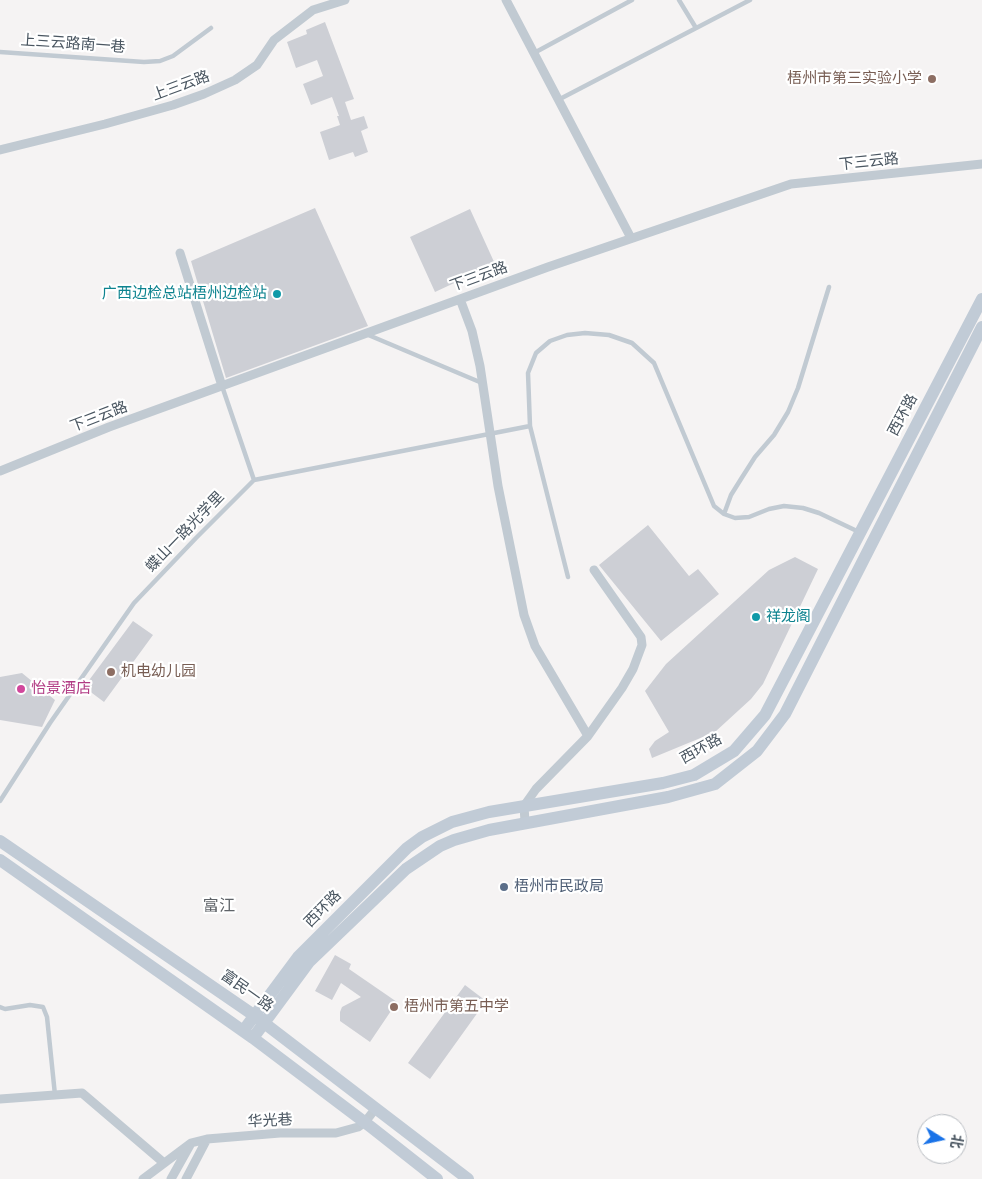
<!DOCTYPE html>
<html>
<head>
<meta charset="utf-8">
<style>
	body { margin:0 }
	#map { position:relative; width:982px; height:1179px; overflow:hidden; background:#f5f3f3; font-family:Rubik,"Noto Sans SC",sans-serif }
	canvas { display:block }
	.north { position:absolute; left:917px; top:1114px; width:50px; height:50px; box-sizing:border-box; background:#fff; border:1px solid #b7bbc0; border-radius:50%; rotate:100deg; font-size:14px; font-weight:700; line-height:20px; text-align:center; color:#4a5661 }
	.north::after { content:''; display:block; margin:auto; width:18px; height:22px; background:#1a73e8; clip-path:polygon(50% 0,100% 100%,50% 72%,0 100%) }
</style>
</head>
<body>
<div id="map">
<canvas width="982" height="1179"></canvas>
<div class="north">北</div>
</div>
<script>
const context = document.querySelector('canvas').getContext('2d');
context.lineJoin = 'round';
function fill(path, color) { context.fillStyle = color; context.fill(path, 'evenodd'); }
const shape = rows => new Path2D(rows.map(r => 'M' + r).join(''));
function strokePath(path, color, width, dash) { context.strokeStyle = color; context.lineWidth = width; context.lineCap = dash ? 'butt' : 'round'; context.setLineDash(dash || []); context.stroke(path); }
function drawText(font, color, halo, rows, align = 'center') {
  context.font = font + ' Rubik,"Noto Sans SC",sans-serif'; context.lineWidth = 4.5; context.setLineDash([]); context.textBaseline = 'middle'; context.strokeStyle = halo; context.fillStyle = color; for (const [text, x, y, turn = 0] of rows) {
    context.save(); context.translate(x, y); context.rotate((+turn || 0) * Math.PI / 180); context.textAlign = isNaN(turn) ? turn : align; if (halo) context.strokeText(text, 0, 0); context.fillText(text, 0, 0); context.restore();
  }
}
fill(shape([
	[325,22,354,99,345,102,351,120,364,116,368,128,361,131,368,152,355,157,353,152,329,160,320,132,340,125,337,116,339,116,332,97,311,105,303,84,323,76,317,60,296,68,287,42,307,34,306,30],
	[315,208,368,326,226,378,191,261],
	[470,209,495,264,435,292,410,237],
	[648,525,689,576,698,569,719,594,661,641,599,565],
	[795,557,818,569,763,684,751,699,715,732,652,758,649,749,655,741,669,732,645,691,666,664,769,570],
	[133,621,153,635,104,702,84,687],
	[22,673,55,700,42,727,0,720,0,677],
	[335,955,351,964,349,969,397,1002,370,1042,340,1021,340,1012,342,1007,361,997,341,983,332,1000,315,991],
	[465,985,486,1001,430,1079,408,1063]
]), '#cdcfd5');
strokePath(shape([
	[679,0,696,28],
	[0,52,144,62,160,61,173,56,211,28],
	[534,53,632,0],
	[558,100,750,0],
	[366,334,482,383],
	[222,386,254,480],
	[724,514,731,495,741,479,755,457,774,435,788,412,798,388,829,287],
	[568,577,530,426,528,373,536,353,550,341,567,335,585,333,609,335,632,343,654,363,714,506,724,514,735,518,749,517,769,509,784,506,803,508,819,513,859,532],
	[0,801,50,723,134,603,196,538,254,480,530,426],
	[0,1007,5,1009,30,1005,43,1007,47,1017,55,1095]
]), '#c1cad2', 4.5);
strokePath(shape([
	[506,0,631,238],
	[0,150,105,124,173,105,204,94,235,80,257,65,274,40,313,10,345,0],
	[180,253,222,386],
	[460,299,472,331,480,366,498,486,524,615,535,646,588,736,536,789,524,806,525,822],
	[0,471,109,427,548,267,791,184,982,164],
	[588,736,622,688,633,669,642,645,641,637,594,570],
	[0,1099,82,1093,164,1163],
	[143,1179,191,1143,207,1139,280,1133,336,1133,358,1127,365,1122,376,1108],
	[171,1179,190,1145],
	[186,1179,207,1139]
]), '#c1cad2', 9);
strokePath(shape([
	[0,841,255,1016,468,1179],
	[0,860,253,1038,371,1127,437,1179],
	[243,1031,298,957,407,848,422,837,452,822,489,812,663,783,694,775,734,751,765,715,982,299],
	[253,1038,309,962,406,869,440,846,454,840,489,830,668,797,715,784,757,751,785,714,982,327]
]), '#c1cbd6', 12);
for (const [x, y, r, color] of [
	[932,79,5,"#8d6e63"],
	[277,294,5,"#0f9aa8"],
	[756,617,5,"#0f9aa8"],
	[111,672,5,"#8d6e63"],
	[21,689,5,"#d1479c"],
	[504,887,5,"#5c6f8a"],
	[394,1007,5,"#8d6e63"]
]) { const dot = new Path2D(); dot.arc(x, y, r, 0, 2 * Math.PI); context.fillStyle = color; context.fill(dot); strokePath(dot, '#fff', 2); }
drawText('15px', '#4a5661', '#fff', [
	["上三云路南一巷",73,44,4],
	["上三云路",181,86,-20],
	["下三云路",869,162,-6],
	["下三云路",479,277,-20],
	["西环路",903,415,-62],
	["下三云路",99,417,-21],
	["蝶山一路光学里",185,532,-46],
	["西环路",701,749,-29],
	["西环路",323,909,-45],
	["富民一路",247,991,35],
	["华光巷",270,1121,-3]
]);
drawText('15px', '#785e54', '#fff', [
	["梧州市第三实验小学",922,79,"right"],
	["机电幼儿园",121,672],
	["梧州市第五中学",404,1007]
], 'left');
drawText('15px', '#0d838f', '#fff', [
	["广西边检总站梧州边检站",267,294],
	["祥龙阁",766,617,"left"]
], 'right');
drawText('15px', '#b23c85', '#fff', [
	["怡景酒店",31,689]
], 'left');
drawText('15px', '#4e5e75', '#fff', [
	["梧州市民政局",514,887]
], 'left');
drawText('16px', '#5f6368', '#fff', [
	["富江",219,906]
]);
</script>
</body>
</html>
